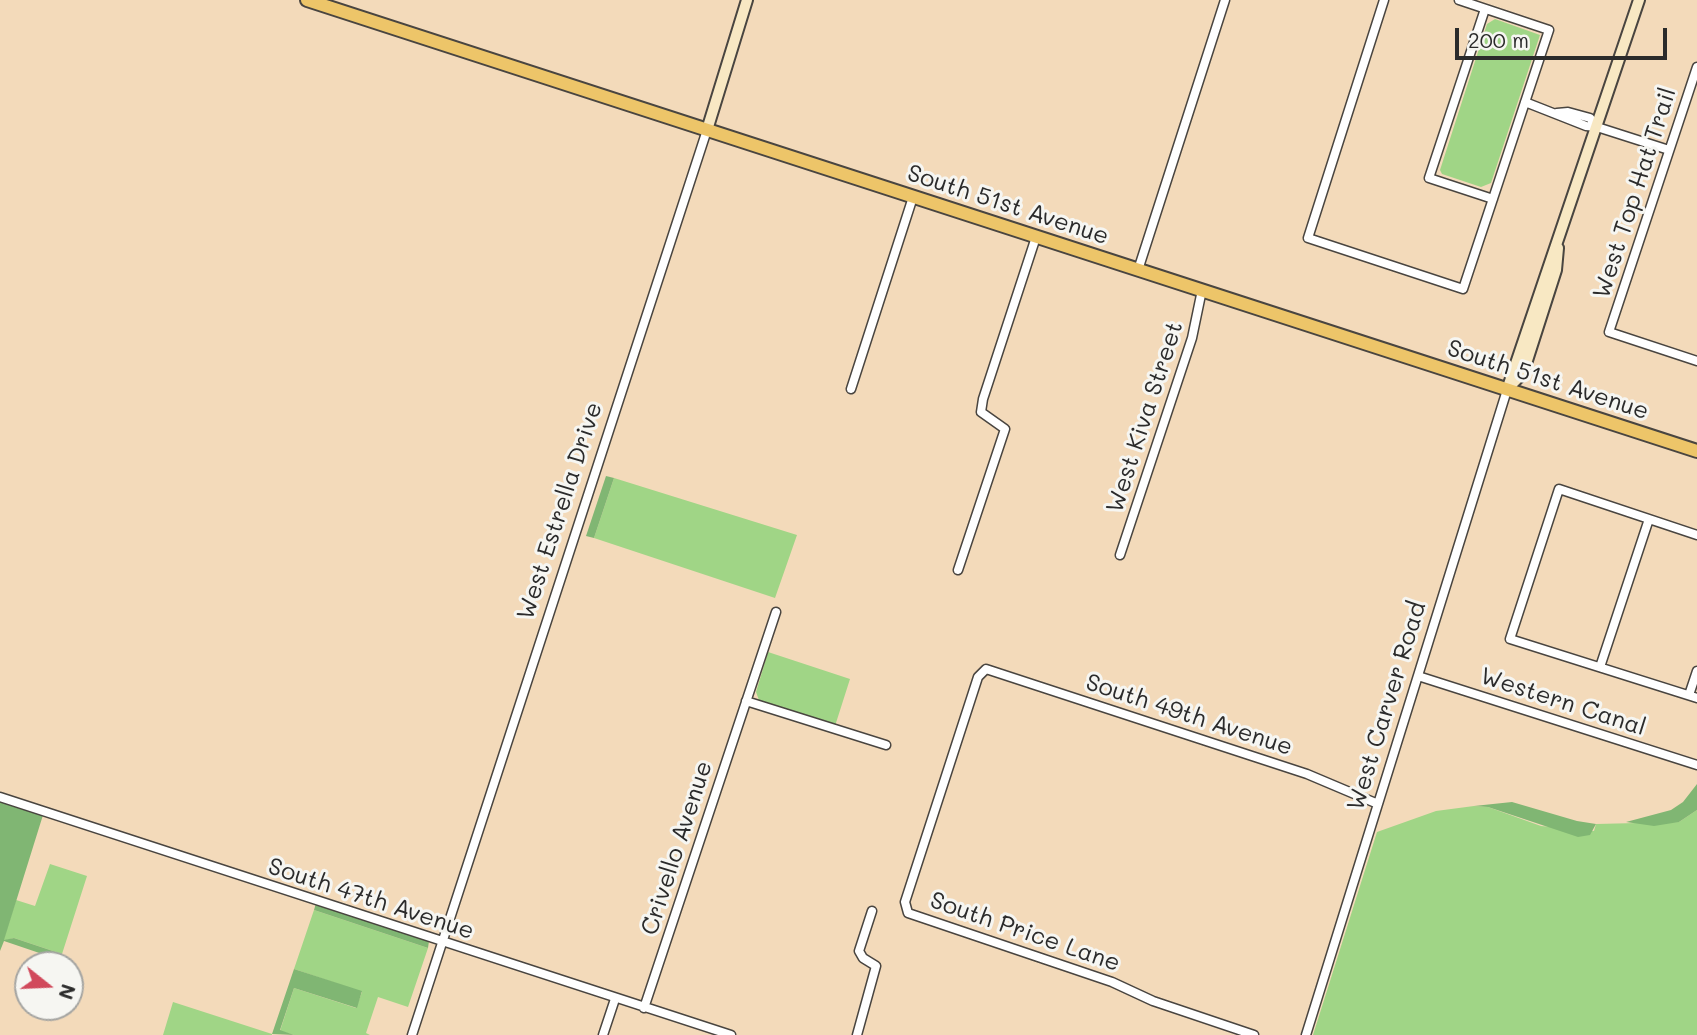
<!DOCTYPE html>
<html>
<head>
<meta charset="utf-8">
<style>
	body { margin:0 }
	#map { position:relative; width:1697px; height:1035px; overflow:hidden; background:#f3daba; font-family:Mali,sans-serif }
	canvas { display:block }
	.north { position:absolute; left:14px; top:951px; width:70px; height:70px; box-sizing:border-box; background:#f6f6f2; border:2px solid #a5a5a2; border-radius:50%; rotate:108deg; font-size:19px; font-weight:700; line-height:28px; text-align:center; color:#2b2b2b }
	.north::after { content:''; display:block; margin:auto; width:24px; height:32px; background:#d1495b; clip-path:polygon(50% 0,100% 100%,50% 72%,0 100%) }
	.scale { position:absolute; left:1455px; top:28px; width:212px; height:32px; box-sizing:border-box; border:4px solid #2b2b2b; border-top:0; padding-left:9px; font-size:21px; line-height:24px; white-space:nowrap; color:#2b2b2b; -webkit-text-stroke:5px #f6f6f2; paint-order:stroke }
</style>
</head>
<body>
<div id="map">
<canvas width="1697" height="1035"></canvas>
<div class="north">N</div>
<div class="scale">200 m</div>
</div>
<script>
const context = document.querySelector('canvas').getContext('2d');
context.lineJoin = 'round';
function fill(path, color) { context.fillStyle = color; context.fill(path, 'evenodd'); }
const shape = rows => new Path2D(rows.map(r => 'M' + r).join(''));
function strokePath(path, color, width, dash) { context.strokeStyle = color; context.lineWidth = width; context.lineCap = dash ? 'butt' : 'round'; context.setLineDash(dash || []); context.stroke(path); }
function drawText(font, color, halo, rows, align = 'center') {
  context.font = font + ' Mali,sans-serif'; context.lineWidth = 6; context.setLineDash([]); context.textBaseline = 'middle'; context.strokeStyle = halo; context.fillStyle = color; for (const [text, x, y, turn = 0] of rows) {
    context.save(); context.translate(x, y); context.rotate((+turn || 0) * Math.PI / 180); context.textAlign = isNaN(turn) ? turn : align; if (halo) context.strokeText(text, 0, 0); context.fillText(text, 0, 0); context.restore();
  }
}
fill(shape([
	[1495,19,1540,35,1491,183,1481,187,1442,174,1440,170,1487,24],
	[614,478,797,535,775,598,594,538],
	[768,652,850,679,835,726,760,703,756,692],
	[1474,806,1488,807,1541,826,1594,831,1596,824,1679,822,1697,810,1697,1035,1313,1035,1377,832,1436,811],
	[50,864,87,876,62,954,14,938,3,941,16,900,35,906],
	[314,910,428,948,408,1007,378,997,366,1033,370,1035,294,1035,280,1031,294,988,356,1008,362,992,294,969],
	[173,1002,272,1034,272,1035,163,1035]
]), '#a0d586');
fill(shape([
	[606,476,614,478,594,538,586,536],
	[1697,784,1697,810,1679,822,1654,826,1626,822,1671,810,1683,802],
	[0,802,43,815,4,940,14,938,62,954,60,960,4,941,0,951],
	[1512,802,1577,821,1596,824,1590,835,1578,837,1488,807,1474,806],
	[316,903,429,941,428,948,314,910],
	[294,969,362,991,357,1008,294,988,280,1030,294,1035,272,1034]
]), '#80b673');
const street = shape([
	[1384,0,1308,238,1463,289,1549,30,1459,0],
	[1485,9,1429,178,1493,199],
	[1697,67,1609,332,1697,361],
	[1525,102,1586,126,1597,127,1669,150],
	[1557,113,1568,112,1590,118,1597,127],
	[1138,270,1225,0],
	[851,389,913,197],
	[1697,535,1559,489,1510,639,1697,698],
	[1120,555,1192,338,1202,290],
	[958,570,1005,429,981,412,983,399,1036,237],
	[1600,667,1649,519],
	[1418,676,1697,765],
	[1689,695,1697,671],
	[746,701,886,745],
	[0,797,731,1035],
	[644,1008,776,612],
	[412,1035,707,130],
	[603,1035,615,999],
	[857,1035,876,966,863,958,859,951,872,911],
	[1254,1035,1153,1001,1112,982,908,913,905,902,978,677,986,669,1307,774,1378,804],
	[1306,1035,1507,390]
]);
const secondary = shape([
	[707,130,747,0],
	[1510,386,1523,373,1556,270,1558,248],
	[1507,390,1639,0]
]);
const primary = shape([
	[307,0,1697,451]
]);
strokePath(street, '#494540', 11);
strokePath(secondary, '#494540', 14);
strokePath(primary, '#494540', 16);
strokePath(street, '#fff', 8);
strokePath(secondary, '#f8e8c3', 10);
strokePath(primary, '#edc569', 12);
drawText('24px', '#2b2b2b', '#f6f6f2', [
	["West Top Hat Trail",1635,193,-72],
	["South 51st Avenue",1008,205,18],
	["South 51st Avenue",1548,380,18],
	["West Kiva Street",1145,417,-72],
	["West Estrella Drive",560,511,-72],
	["Western Canal",1563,702,18],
	["West Carver Road",1387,706,-73],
	["South 49th Avenue",1189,715,18],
	["Crivello Avenue",677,848,-72],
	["South 47th Avenue",371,899,18],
	["South Price Lane",1025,932,19]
]);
</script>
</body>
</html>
